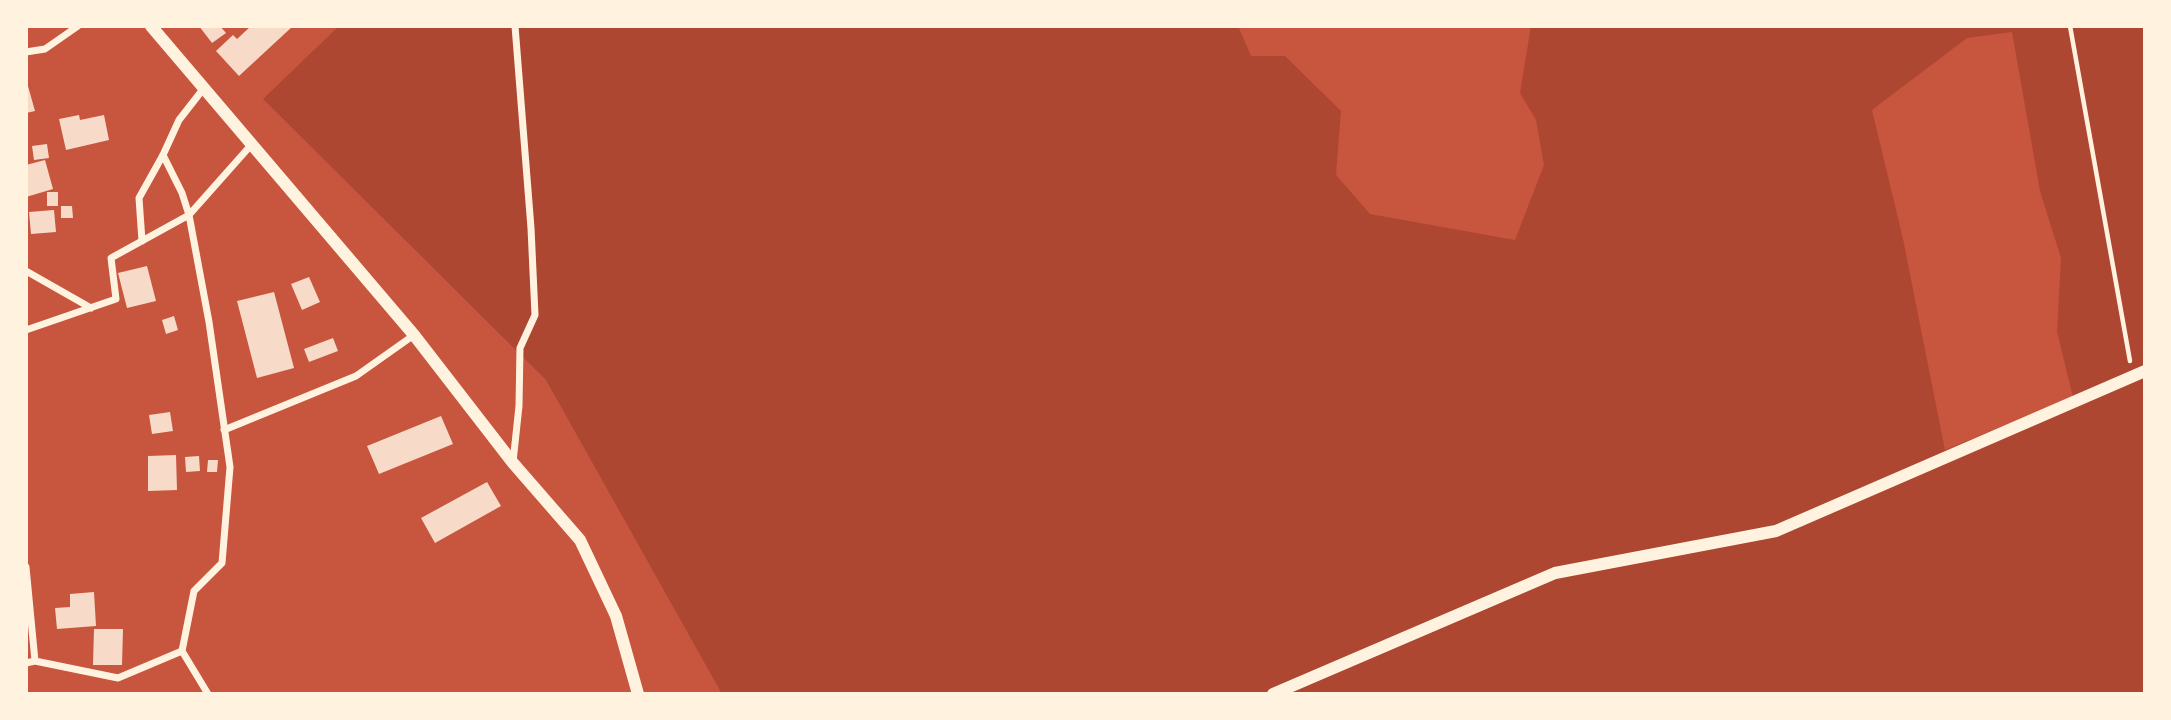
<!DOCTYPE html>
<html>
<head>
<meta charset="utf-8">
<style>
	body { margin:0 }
	#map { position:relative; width:2171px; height:720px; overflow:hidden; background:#c8553d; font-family:"PT Sans",sans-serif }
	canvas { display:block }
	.frame { position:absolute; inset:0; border:28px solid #fff3e0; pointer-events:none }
</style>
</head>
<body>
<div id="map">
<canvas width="2171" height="720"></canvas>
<div class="frame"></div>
</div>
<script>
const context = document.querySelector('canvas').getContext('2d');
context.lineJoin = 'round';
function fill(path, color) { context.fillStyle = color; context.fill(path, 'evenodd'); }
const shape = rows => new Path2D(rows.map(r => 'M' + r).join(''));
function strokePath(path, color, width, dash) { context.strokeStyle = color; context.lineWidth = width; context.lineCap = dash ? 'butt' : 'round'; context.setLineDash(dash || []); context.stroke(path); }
fill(shape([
	[339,26,1238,26,1251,56,1285,56,1341,111,1336,175,1370,214,1515,240,1544,165,1536,120,1520,93,1531,26,2145,26,2145,694,722,694,546,380,263,99],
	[2012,32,2040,191,2061,258,2057,332,2073,397,1945,450,1903,239,1872,110,1967,38]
]), '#ae4732');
fill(shape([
	[199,26,220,26,226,33,212,43],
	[251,26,293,26,239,76,216,51,233,35,237,39],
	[26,79,35,111,26,113],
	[79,115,80,120,104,115,109,140,66,150,59,119],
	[47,144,49,158,34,160,32,146],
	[45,160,53,189,26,197,26,165],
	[47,192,58,192,58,206,47,206],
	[61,206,72,206,73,218,61,218],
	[54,210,56,232,31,234,29,212],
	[147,266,156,301,127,308,118,273],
	[309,277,320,302,302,310,291,284],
	[274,292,294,368,257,378,237,301],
	[174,316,178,330,166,334,162,320],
	[333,338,338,351,309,362,304,349],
	[170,412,173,431,152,434,149,415],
	[441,416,453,444,379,474,367,446],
	[176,455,177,490,148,491,148,456],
	[199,456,200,471,186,472,185,457],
	[208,460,218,460,217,472,207,472],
	[487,482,501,506,435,543,421,518],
	[94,592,96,626,57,629,55,608,70,607,70,594],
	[94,629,123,629,122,665,93,665]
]), '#f7dbc8');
strokePath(shape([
	[2070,26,2130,361]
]), '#fff3e0', 4.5);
strokePath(shape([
	[26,52,45,49,78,26],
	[142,241,139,198,163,155,179,120,204,88],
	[26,271,91,308],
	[26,330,116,299,111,258,189,215,182,193,163,155],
	[224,430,356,376,414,335],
	[513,462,519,406,520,348,535,315,531,228,515,26],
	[26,567,35,661],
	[26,663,35,661,118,678,182,651],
	[208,694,182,651,194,591,222,563,230,467,209,322,189,215,252,144]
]), '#fff3e0', 7);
strokePath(shape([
	[151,26,414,335,513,463,580,540,616,616,638,694],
	[1273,694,1555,573,1776,531,2145,371]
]), '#fff3e0', 12);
</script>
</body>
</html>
